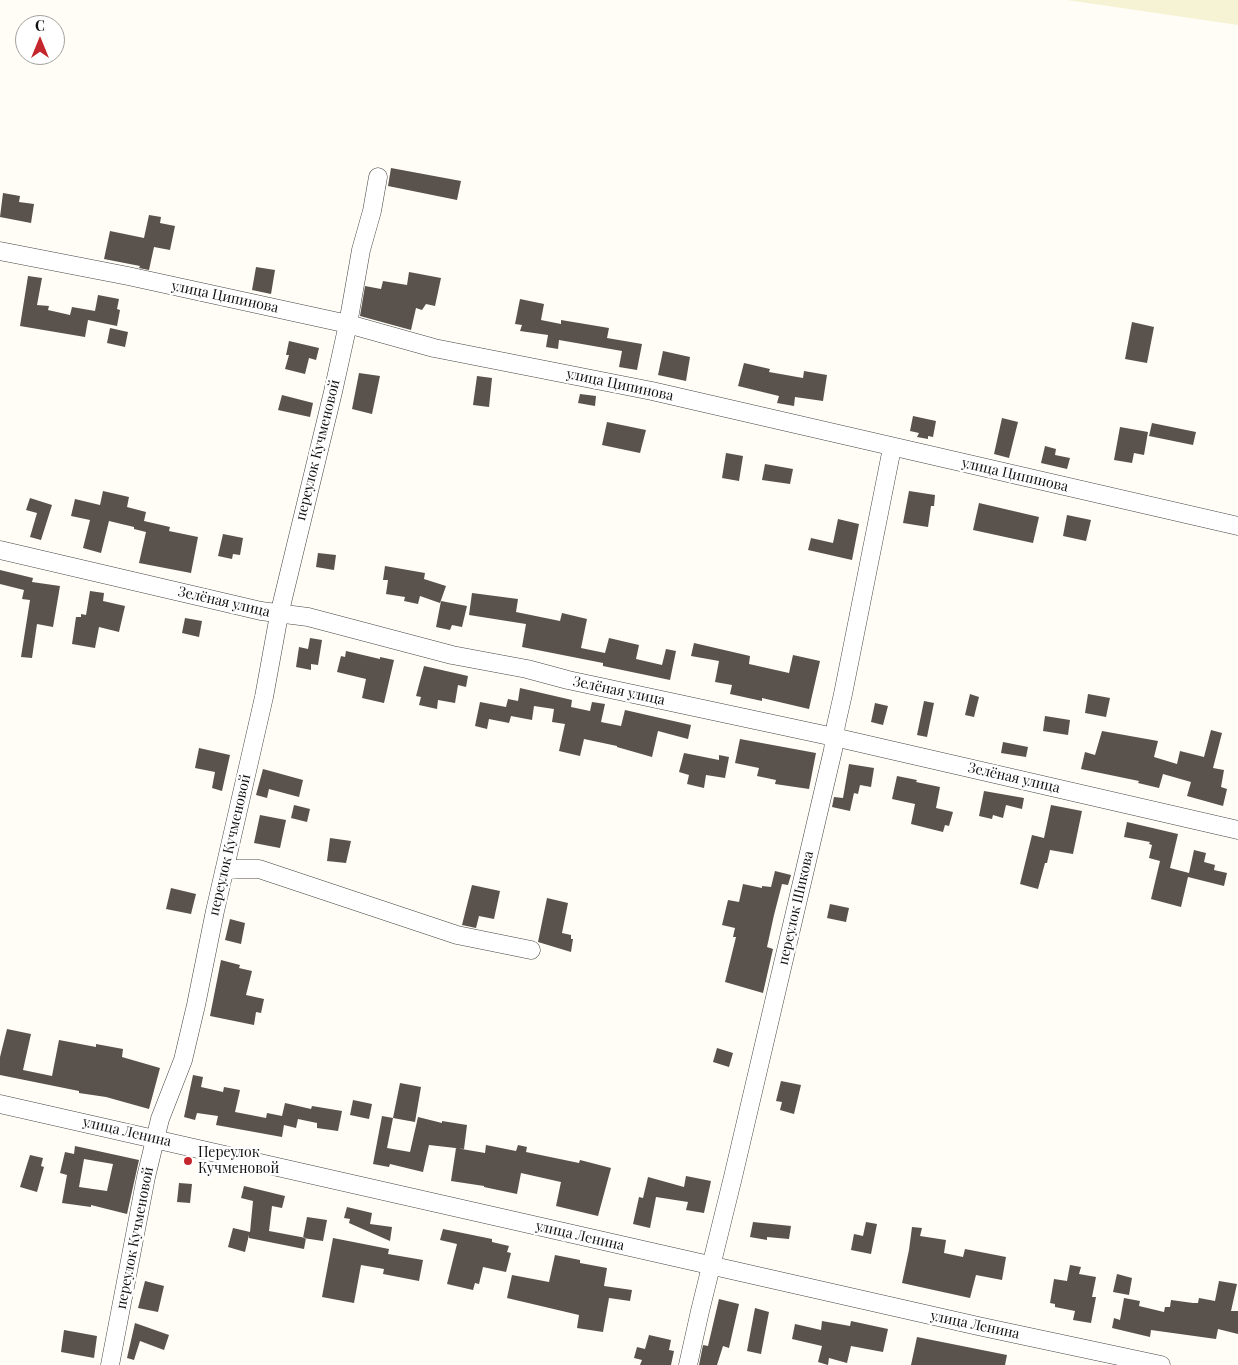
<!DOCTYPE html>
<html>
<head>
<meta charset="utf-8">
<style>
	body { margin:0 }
	#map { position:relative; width:1238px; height:1365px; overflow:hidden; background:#fffdf5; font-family:"Playfair Display",serif }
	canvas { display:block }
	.north { position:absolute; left:15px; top:15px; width:50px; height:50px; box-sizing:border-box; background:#fff; border:1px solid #a0a0a0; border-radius:50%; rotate:0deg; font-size:14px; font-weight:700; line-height:20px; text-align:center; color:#111 }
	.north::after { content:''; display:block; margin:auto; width:18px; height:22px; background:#c4262e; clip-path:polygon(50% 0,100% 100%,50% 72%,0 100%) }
</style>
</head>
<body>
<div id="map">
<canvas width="1238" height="1365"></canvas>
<div class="north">С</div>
</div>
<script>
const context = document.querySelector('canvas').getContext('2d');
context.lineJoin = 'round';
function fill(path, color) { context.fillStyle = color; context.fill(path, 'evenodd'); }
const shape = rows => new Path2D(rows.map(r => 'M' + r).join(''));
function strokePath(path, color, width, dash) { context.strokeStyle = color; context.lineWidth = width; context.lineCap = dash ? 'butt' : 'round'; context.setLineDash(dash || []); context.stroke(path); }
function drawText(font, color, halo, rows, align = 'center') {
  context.font = font + ' "Playfair Display",serif'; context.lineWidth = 5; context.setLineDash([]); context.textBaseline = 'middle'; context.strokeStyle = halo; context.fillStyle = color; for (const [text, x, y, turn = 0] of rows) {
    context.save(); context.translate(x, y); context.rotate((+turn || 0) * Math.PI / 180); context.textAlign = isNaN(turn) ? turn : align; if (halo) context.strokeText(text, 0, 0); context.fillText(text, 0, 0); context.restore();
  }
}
fill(shape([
	[1067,0,1238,0,1238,25]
]), '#f6f3d4');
fill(shape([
	[391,168,461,181,457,200,388,186],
	[3,193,20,196,19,202,34,204,31,223,0,217],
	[149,215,161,217,160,223,175,226,170,250,154,247,149,270,139,268,140,266,104,259,110,231,144,238],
	[256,267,275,270,271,294,252,290],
	[409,272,441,278,435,306,426,304,422,310,416,308,411,330,360,316,365,286,381,289,383,281,407,285],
	[28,276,42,278,37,305,49,306,48,310,70,315,72,307,95,311,98,295,119,299,117,309,120,310,117,326,88,320,85,337,20,326],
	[520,299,544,304,541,320,561,324,561,320,609,328,607,338,642,344,637,370,619,367,622,351,559,340,558,349,546,347,548,335,520,331,522,325,515,324],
	[1132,322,1154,327,1147,363,1125,359],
	[110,328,128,332,125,347,107,343],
	[289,341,319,348,316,360,309,358,305,374,285,369,289,355,286,355],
	[663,351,690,357,686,381,658,375],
	[744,363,770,369,769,372,803,378,804,371,827,375,823,401,795,397,794,406,777,403,779,396,738,386],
	[359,373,380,376,372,414,352,409],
	[477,376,492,378,489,407,473,405],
	[580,394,596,396,595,406,578,403],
	[282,395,313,403,310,417,278,410],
	[913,416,936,421,933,437,928,436,928,439,917,437,919,433,910,431],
	[1002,418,1018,422,1009,458,994,454],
	[607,422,646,430,640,453,602,445],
	[1152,423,1196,432,1193,445,1149,436],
	[1120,427,1148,432,1144,455,1134,453,1132,463,1114,460],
	[1045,446,1056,449,1055,455,1070,458,1067,469,1041,463],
	[726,453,743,456,739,481,722,478],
	[765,464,793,469,790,484,762,480],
	[103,491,129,497,127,507,146,512,144,521,170,527,169,531,198,537,191,573,139,563,146,532,134,529,134,527,109,521,101,553,83,548,90,520,71,516,75,499,100,505],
	[909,491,935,495,934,506,931,506,928,527,903,523],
	[30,498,52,505,41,540,30,537,37,513,26,510],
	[979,503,1039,517,1033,543,973,530],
	[1067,515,1091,520,1086,541,1063,536],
	[838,519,859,524,852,560,808,550,811,538,833,543],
	[223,534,243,538,240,555,233,554,232,559,218,556],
	[318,553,336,555,334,570,316,567],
	[385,566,425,573,424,579,446,586,440,603,420,596,418,604,404,601,405,597,386,594,388,580,383,580],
	[0,570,33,578,32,582,60,586,53,627,37,624,32,658,21,657,30,600,22,599,24,590,0,584],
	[90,591,104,593,103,601,125,606,119,632,99,627,95,648,72,644,76,617,81,617,81,614,86,615],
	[472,593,518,599,516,612,560,621,562,613,587,619,581,648,605,653,609,638,639,645,636,659,662,665,666,649,676,651,670,680,603,666,603,663,522,647,526,624,469,615],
	[441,601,467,606,462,627,452,625,450,630,436,627],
	[185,618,202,621,199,637,182,633],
	[310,638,322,640,318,665,311,664,311,670,296,667,299,647,308,649],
	[694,643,750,656,749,664,789,673,793,655,820,661,809,709,762,698,762,701,730,694,732,685,715,682,719,661,691,656],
	[346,651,380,659,380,657,394,660,384,703,362,698,366,679,337,672,341,656,345,657],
	[424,666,468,676,466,687,458,685,455,703,438,700,437,709,419,705,421,697,416,696],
	[520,688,572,700,571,707,590,711,592,702,605,704,601,722,621,726,625,710,691,725,688,739,658,731,652,757,617,747,617,746,584,739,580,756,559,751,565,724,552,722,554,709,534,706,532,720,511,716,509,723,489,719,487,729,475,726,480,702,506,707,508,699,518,701],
	[970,694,979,697,974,717,965,715],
	[1088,694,1110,698,1106,717,1085,713],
	[924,701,934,703,927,737,917,735],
	[875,703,888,706,883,725,871,722],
	[1045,716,1070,720,1068,735,1043,731],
	[1211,730,1222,733,1213,768,1224,770,1221,787,1227,789,1223,806,1187,796,1191,782,1163,774,1159,788,1138,783,1139,781,1081,769,1085,752,1095,755,1102,731,1158,741,1154,757,1177,764,1180,751,1204,757],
	[740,739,816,753,809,789,775,784,776,780,757,776,759,768,735,763],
	[1003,742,1028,747,1026,757,1001,753],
	[199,748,230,755,222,791,212,788,215,772,195,768],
	[684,753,719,760,719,755,729,757,725,778,706,775,704,788,687,784,689,775,679,772],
	[849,764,874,768,871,787,860,785,858,794,854,793,850,811,832,807,834,797,843,798],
	[263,769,303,780,299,797,269,789,267,798,256,795],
	[897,776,917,780,916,782,940,787,936,808,953,812,949,826,945,825,943,832,911,824,915,804,892,799],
	[984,791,1024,798,1022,809,1006,805,1003,818,993,815,992,819,979,816],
	[294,805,310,809,307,822,291,818],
	[1051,805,1082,811,1073,854,1050,850,1047,863,1045,863,1038,889,1020,884,1032,835,1044,838],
	[260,815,286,820,280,848,254,843],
	[1127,822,1178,834,1170,868,1189,873,1194,850,1206,853,1204,862,1215,865,1214,870,1227,873,1224,886,1188,877,1181,907,1151,899,1160,861,1149,858,1152,845,1149,844,1150,842,1124,837],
	[330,838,351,841,346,863,327,861],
	[775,871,791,875,788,885,782,884,774,915,767,947,773,949,763,993,725,982,736,937,733,937,735,928,722,925,728,900,739,902,743,884,762,888,762,886,771,887],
	[472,885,500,891,494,919,479,916,476,928,462,925],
	[171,888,196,894,191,914,166,909],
	[547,898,568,903,562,933,571,935,571,939,573,939,571,952,538,942],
	[830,904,849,908,846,922,827,918],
	[230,919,245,923,241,944,225,940],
	[221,960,240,965,239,968,252,971,246,995,264,999,261,1013,256,1012,254,1025,210,1016],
	[7,1029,31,1034,23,1070,52,1076,59,1040,96,1047,96,1044,123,1049,122,1057,160,1068,149,1109,106,1097,79,1093,79,1091,0,1075,0,1057],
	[717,1048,733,1053,729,1067,713,1062],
	[193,1075,203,1077,201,1087,223,1092,224,1087,240,1090,235,1112,266,1118,267,1113,282,1116,285,1103,311,1109,312,1106,342,1111,338,1131,317,1128,317,1123,298,1119,296,1128,284,1125,282,1137,216,1125,218,1116,197,1113,195,1120,184,1117],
	[781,1081,801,1085,794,1114,780,1110,782,1102,776,1101],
	[400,1083,421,1087,415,1122,393,1118],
	[353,1100,372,1104,369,1119,350,1115],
	[382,1116,393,1118,387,1148,410,1152,418,1117,442,1123,442,1121,467,1125,464,1149,429,1145,423,1172,390,1164,389,1167,373,1164],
	[486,1145,516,1151,518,1145,527,1147,526,1152,579,1163,580,1160,611,1168,598,1216,556,1206,561,1182,521,1173,517,1194,484,1187,484,1186,451,1181,456,1148,485,1153],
	[75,1146,139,1160,127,1214,91,1205,91,1207,62,1203,67,1175,60,1173,65,1152,74,1154],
	[84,1159,113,1164,107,1191,79,1187],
	[30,1155,43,1158,41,1166,44,1167,37,1192,20,1187],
	[686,1176,711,1181,704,1213,686,1210,688,1202,656,1197,650,1228,633,1224,639,1197,643,1198,648,1177,684,1187],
	[179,1183,192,1184,190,1203,177,1202],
	[244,1186,285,1196,282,1208,272,1206,269,1231,306,1238,304,1249,249,1238,249,1235,245,1252,228,1247,233,1228,250,1232,253,1201,241,1198],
	[347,1207,372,1213,370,1224,392,1227,390,1241,349,1223,350,1219,344,1218],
	[307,1217,327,1220,323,1241,303,1238],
	[753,1222,791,1226,789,1239,767,1237,767,1240,750,1237],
	[866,1222,877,1224,871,1254,851,1250,854,1234,863,1236],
	[912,1227,922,1228,920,1236,946,1240,944,1253,963,1257,965,1249,1006,1257,1002,1280,976,1275,970,1298,902,1283,909,1250],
	[443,1229,492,1239,492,1242,509,1246,507,1252,511,1253,506,1272,483,1267,479,1284,475,1283,473,1290,447,1284,457,1244,440,1240],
	[333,1238,389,1249,388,1254,423,1260,419,1281,383,1274,384,1269,361,1265,354,1303,322,1297],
	[555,1255,580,1260,580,1263,607,1268,604,1286,632,1290,630,1301,609,1298,603,1332,577,1328,579,1315,507,1298,512,1275,549,1282],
	[1070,1265,1081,1267,1079,1274,1096,1277,1092,1297,1096,1297,1091,1323,1073,1320,1075,1311,1055,1307,1055,1304,1050,1303,1054,1279,1067,1281],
	[1117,1274,1132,1278,1129,1295,1113,1292],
	[145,1281,164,1286,158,1312,138,1308],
	[1219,1281,1237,1284,1231,1311,1238,1311,1238,1334,1218,1329,1216,1339,1151,1330,1150,1337,1112,1328,1114,1318,1120,1320,1124,1298,1140,1301,1139,1306,1164,1312,1165,1307,1170,1307,1171,1300,1193,1303,1198,1303,1199,1298,1215,1301],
	[719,1299,739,1304,729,1348,723,1346,717,1365,699,1365,703,1345,708,1346],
	[755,1308,769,1312,761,1354,747,1351],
	[822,1321,850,1326,851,1321,888,1329,883,1352,851,1346,847,1363,829,1358,828,1365,818,1362,822,1346,792,1339,795,1324,821,1330],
	[135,1323,169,1335,164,1350,140,1341,134,1360,127,1358],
	[64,1330,97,1336,94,1358,61,1352],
	[649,1335,671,1340,669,1350,674,1351,671,1365,640,1365,642,1360,634,1358,637,1347,645,1349],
	[917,1337,1007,1355,1005,1365,911,1365]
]), '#5a524d');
const minor = shape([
	[0,251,128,276,348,324,434,348,652,391,1238,526],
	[0,550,261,611,308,617,452,655,527,669,568,680,834,737,1238,830],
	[224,871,236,869,259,869,457,935,531,950],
	[0,1104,978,1326,1161,1365],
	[110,1365,146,1177,160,1119,183,1060,196,1005,215,911,264,697,279,615,333,392,348,324,361,250,372,211,378,177],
	[688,1365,700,1311,733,1177,833,750,836,725,843,694,892,448]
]);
strokePath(minor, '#444', 19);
strokePath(minor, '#fff', 18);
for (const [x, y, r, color] of [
	[188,1161,5,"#c4262e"]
]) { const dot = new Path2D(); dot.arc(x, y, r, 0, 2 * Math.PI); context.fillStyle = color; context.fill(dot); strokePath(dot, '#fff', 2); }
drawText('14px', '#111', '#fff', [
	["улица Ципинова",225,297,12],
	["улица Ципинова",620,385,12],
	["переулок Кучменовой",318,450,-76],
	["улица Ципинова",1015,475,13],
	["Зелёная улица",224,602,13],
	["Зелёная улица",619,691,12],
	["Зелёная улица",1014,778,13],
	["переулок Кучменовой",230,845,-77],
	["переулок Шикова",796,908,-77],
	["улица Ленина",127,1132,13],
	["улица Ленина",580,1236,13],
	["переулок Кучменовой",135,1238,-79],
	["улица Ленина",975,1325,12]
]);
drawText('14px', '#111', '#fff', [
	["Переулок",198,1153],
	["Кучменовой",198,1169]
], 'left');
</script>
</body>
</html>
